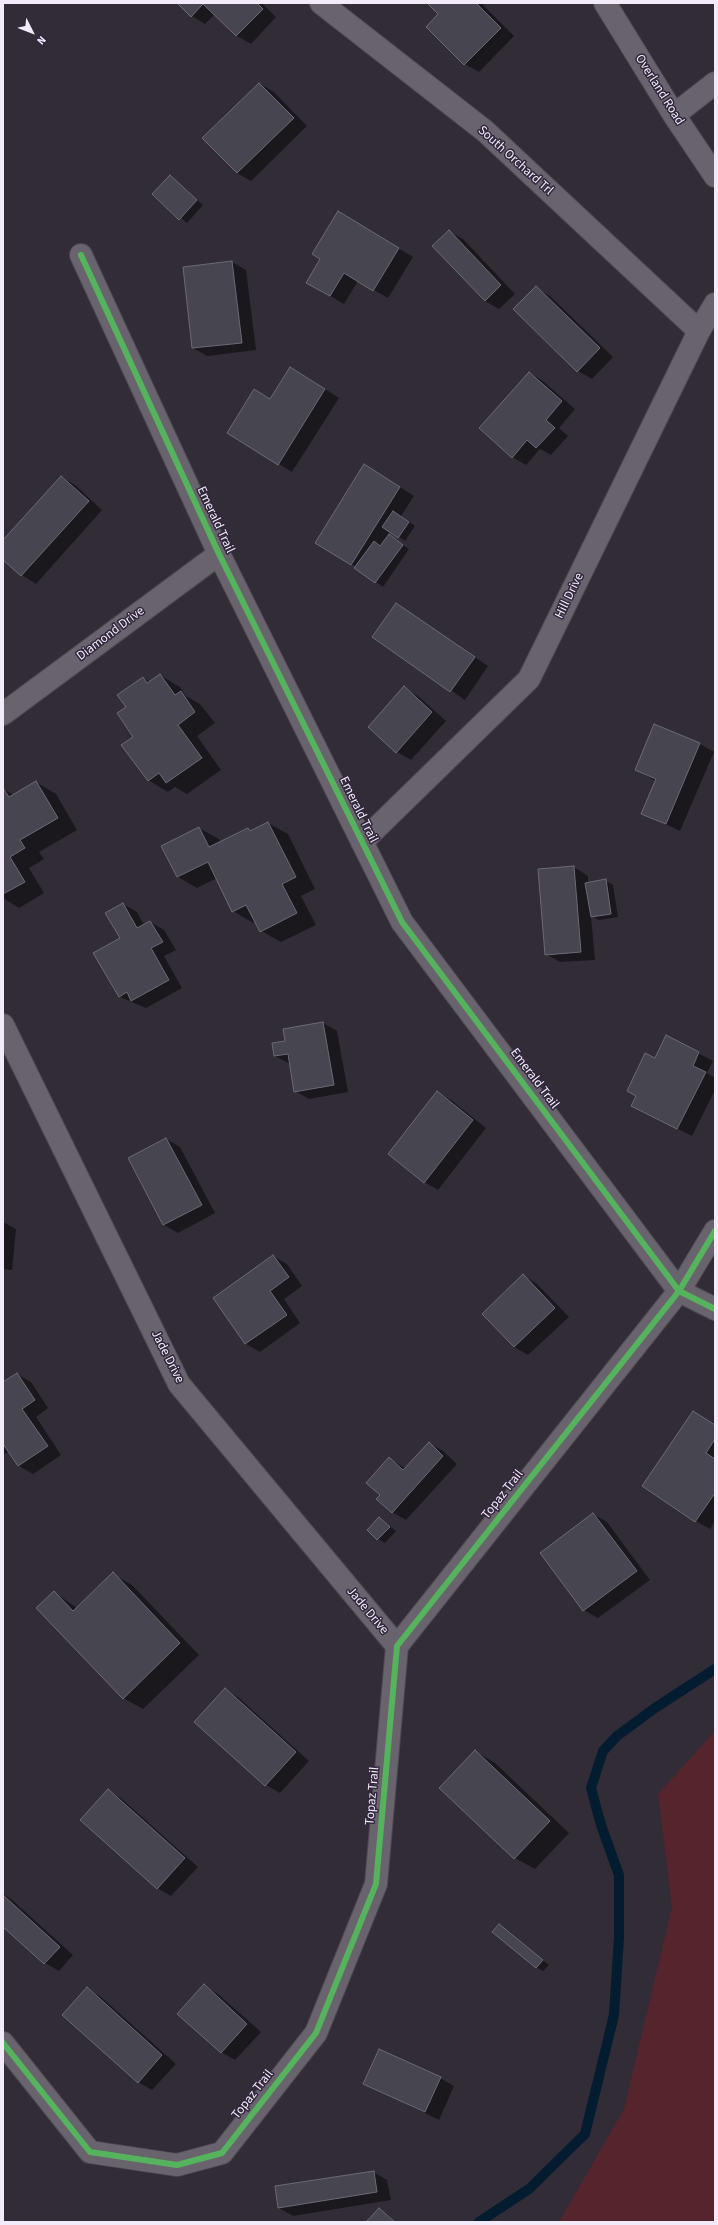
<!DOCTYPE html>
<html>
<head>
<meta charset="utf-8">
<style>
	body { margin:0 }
	#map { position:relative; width:718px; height:2225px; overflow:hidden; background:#322c37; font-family:"Source Sans 3",sans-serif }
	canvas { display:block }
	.frame { position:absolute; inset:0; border:4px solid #f3ebfa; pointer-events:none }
	.north { position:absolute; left:12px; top:12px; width:40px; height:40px; -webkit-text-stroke:3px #32273c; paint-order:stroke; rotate:132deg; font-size:11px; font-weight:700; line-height:16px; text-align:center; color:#f3ebfa }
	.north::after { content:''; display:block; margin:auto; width:14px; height:18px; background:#f3ebfa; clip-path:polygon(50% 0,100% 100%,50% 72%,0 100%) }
</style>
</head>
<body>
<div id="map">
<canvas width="718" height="2225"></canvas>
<div class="frame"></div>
<div class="north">N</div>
</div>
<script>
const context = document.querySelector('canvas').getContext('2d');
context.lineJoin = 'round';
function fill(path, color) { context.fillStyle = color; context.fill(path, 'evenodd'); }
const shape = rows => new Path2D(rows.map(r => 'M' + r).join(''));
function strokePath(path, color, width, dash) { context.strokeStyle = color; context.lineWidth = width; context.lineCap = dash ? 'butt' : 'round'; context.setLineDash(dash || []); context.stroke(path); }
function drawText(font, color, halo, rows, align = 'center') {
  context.font = font + ' "Source Sans 3",sans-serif'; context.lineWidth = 3; context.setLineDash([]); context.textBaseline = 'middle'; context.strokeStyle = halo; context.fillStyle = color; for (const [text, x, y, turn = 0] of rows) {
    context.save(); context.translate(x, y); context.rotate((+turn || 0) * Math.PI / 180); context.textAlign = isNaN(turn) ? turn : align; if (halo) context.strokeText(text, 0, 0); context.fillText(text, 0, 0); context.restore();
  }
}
fill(shape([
	[715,1731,715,2222,559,2222,624,2109,672,1907,658,1794]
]), '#55242d');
fill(shape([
	[178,3,262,3,276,17,251,44,237,36,215,14,205,24,192,16],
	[428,3,485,3,483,5,514,36,479,72,465,64,440,14],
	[260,84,274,92,307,126,251,181,237,173],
	[170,176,203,205,187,223,153,194],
	[352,220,413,257,388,298,358,281,344,304,307,282],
	[449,231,463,239,515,294,499,309,485,301],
	[232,262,246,270,256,350,207,356,193,348],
	[536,288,550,296,613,357,592,379,578,371],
	[530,373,543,381,575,409,559,428,568,436,551,455,540,449,526,465,512,457],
	[305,376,339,398,292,472,279,464,271,400],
	[378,473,414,496,401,516,415,526,405,541,391,532,389,535,409,549,383,587,356,567,317,542],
	[61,477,75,485,102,510,36,584,22,575,3,558,3,542],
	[397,604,488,666,465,700,373,637],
	[160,675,180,687,186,696,200,704,215,723,197,736,221,770,187,794,175,787,168,792,148,780,127,707,143,678,150,682],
	[404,688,418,696,446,721,411,760,397,752,369,727],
	[655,725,700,744,714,752,680,831,642,813,656,781,636,770],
	[36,782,56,794,77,830,39,852,44,859,29,868,44,893,19,908,3,898,3,789,14,795],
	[268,823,288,834,315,889,301,896,316,925,281,942,261,931,256,921,253,923,233,911,217,878,197,888,178,877,199,828,219,839,221,843,248,829,252,831],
	[574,867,588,876,588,883,606,881,613,885,618,917,599,920,591,916,595,960,560,962,546,954],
	[123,904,137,912,144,925,150,922,164,930,176,950,164,956,182,988,146,1008,120,997,94,954,121,938],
	[323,1023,337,1031,348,1092,309,1099,295,1091,290,1064,275,1056,273,1044,287,1042],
	[666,1036,713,1061,707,1073,715,1078,715,1090,692,1136,646,1113,655,1059],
	[437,1092,451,1100,486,1128,438,1190,424,1182],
	[166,1139,180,1147,215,1213,178,1233,164,1225,129,1158],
	[3,1222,16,1229,12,1270,3,1269],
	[273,1256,287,1264,302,1286,284,1299,300,1323,260,1352,246,1344,214,1298],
	[523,1275,537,1284,569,1317,528,1355,514,1347,483,1314],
	[17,1374,31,1382,48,1408,36,1417,61,1455,33,1474,19,1466,9,1451,3,1455,3,1383],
	[694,1412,715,1426,715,1521,710,1529,696,1521],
	[429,1443,443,1451,457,1464,406,1520,392,1512,381,1495,390,1459,405,1468],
	[593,1514,607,1522,650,1580,598,1618,584,1610],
	[379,1518,396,1531,385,1543,378,1539],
	[113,1574,132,1585,199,1655,143,1709,123,1698,54,1592,77,1608],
	[225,1689,239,1698,309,1761,280,1793,266,1785],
	[475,1751,495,1763,569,1833,535,1869,515,1858,441,1788],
	[108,1790,122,1799,198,1867,171,1896,157,1888],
	[3,1894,11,1899,73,1955,59,1971,45,1963,3,1926],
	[499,1925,549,1965,543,1971,536,1967],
	[204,1986,218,1994,261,2032,235,2060,221,2052],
	[87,1988,101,1997,176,2064,152,2090,138,2082],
	[440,2078,454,2086,439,2120,364,2083],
	[373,2172,387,2180,391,2200,293,2216,279,2208],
	[379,2209,386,2213,396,2222,367,2222]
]), '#0007');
strokePath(shape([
	[479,2222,529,2189,585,2134,614,2015,619,1937,619,1875,601,1825,591,1788,603,1751,617,1736,655,1708,715,1669]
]), '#041c30', 10);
const building = shape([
	[177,3,257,3,263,9,236,36,203,4,191,17,177,3],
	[427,3,476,3,501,28,464,65,426,27,438,14,427,3],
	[259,83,294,118,237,173,202,138,259,83],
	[170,175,197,200,179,220,152,194,170,175],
	[338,211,399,248,373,291,344,273,330,296,306,283,320,259,312,254,338,211],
	[449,230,501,285,485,301,432,246,449,230],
	[232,261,242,343,192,348,183,267,232,261],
	[536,286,600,348,577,372,513,309,536,286],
	[290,367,325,389,278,465,227,433,254,389,270,399,290,367],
	[529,372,562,401,546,420,555,428,536,448,527,440,512,458,479,428,529,372],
	[364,464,400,487,351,565,315,543,364,464],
	[61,476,89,501,21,576,3,560,3,540,61,476],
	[393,511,409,522,398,538,382,527,393,511],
	[389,534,403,545,375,583,354,568,374,541,380,546,389,534],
	[396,603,475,657,450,692,372,637,396,603],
	[160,674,175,695,181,691,195,712,178,725,202,758,166,783,159,773,148,781,121,745,133,737,117,713,126,707,117,695,143,677,147,683,160,674],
	[404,686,432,712,396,753,368,727,404,686],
	[654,724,700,743,666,824,641,814,656,779,635,770,654,724],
	[36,781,58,818,20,840,25,848,10,857,25,882,3,894,3,788,9,797,36,781],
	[268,822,296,877,282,884,297,913,260,932,246,905,232,912,208,862,177,877,161,846,199,827,209,847,248,828,250,831,268,822],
	[574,866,581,952,545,955,538,869,574,866],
	[606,879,611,914,591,917,585,883,606,879],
	[123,903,137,928,150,921,163,942,151,948,169,980,131,1001,127,992,119,997,93,953,120,938,105,913,123,903],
	[323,1022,334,1085,294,1092,288,1054,274,1056,272,1043,285,1041,283,1029,323,1022],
	[666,1035,699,1052,693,1066,706,1072,677,1129,631,1106,636,1096,627,1091,645,1053,655,1058,666,1035],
	[437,1091,473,1120,424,1183,388,1154,437,1091],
	[166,1138,202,1205,163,1225,128,1158,166,1138],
	[273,1255,289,1277,270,1291,287,1315,245,1344,213,1298,273,1255],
	[523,1274,555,1308,514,1347,482,1314,523,1274],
	[17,1373,35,1400,22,1409,48,1446,18,1466,3,1444,3,1382,17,1373],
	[693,1411,715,1425,715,1439,706,1453,715,1459,715,1493,695,1522,642,1486,693,1411],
	[429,1442,443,1456,392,1513,376,1499,380,1495,366,1483,389,1457,403,1470,429,1442],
	[593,1513,637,1571,583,1611,540,1553,593,1513],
	[379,1517,390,1527,377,1540,367,1530,379,1517],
	[113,1572,180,1643,123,1699,36,1608,54,1591,73,1611,113,1572],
	[225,1688,296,1752,265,1786,194,1722,225,1688],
	[475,1750,550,1821,514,1859,439,1788,475,1750],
	[108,1789,185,1858,157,1889,80,1820,108,1789],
	[3,1895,60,1947,44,1964,3,1927,3,1895],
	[499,1924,543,1960,536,1968,492,1932,499,1924],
	[204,1984,247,2024,221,2053,177,2014,204,1984],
	[87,1987,162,2055,138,2083,62,2015,87,1987],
	[379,2049,441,2077,425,2112,363,2084,379,2049],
	[374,2171,377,2192,278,2208,275,2186,374,2171],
	[379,2208,394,2221,393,2222,366,2222,379,2208]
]);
fill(building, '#47454f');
strokePath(building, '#6c6a75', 1);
const minor = shape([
	[321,3,485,131,699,331],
	[605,3,674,115,715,176],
	[674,115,715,83],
	[81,255,219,554,402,922,679,1291,715,1309],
	[3,714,219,554],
	[362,842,529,679,699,331,715,304],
	[3,1025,179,1384,397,1646],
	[3,2043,90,2152,177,2165,222,2153,316,2033,376,1884,397,1646,679,1291,715,1231]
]);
strokePath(minor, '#4d4852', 24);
strokePath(minor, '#69636d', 22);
strokePath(shape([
	[81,255,219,554,402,922,679,1291,715,1309],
	[3,2043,90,2152,177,2165,222,2153,316,2033,376,1884,397,1646,679,1291,715,1231]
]), '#56b35d', 6);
drawText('13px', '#f3ebfa', '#32273c', [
	["Overland Road",659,90,58],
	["South Orchard Trl",515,161,42],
	["Emerald Trail",215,520,65],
	["Hill Drive",570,596,-64],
	["Diamond Drive",111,634,-37],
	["Emerald Trail",358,810,64],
	["Emerald Trail",534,1079,53],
	["Jade Drive",167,1357,63],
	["Topaz Trail",503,1495,-52],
	["Jade Drive",367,1611,50],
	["Topaz Trail",373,1796,-85],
	["Topaz Trail",253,2095,-52]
]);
</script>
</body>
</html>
